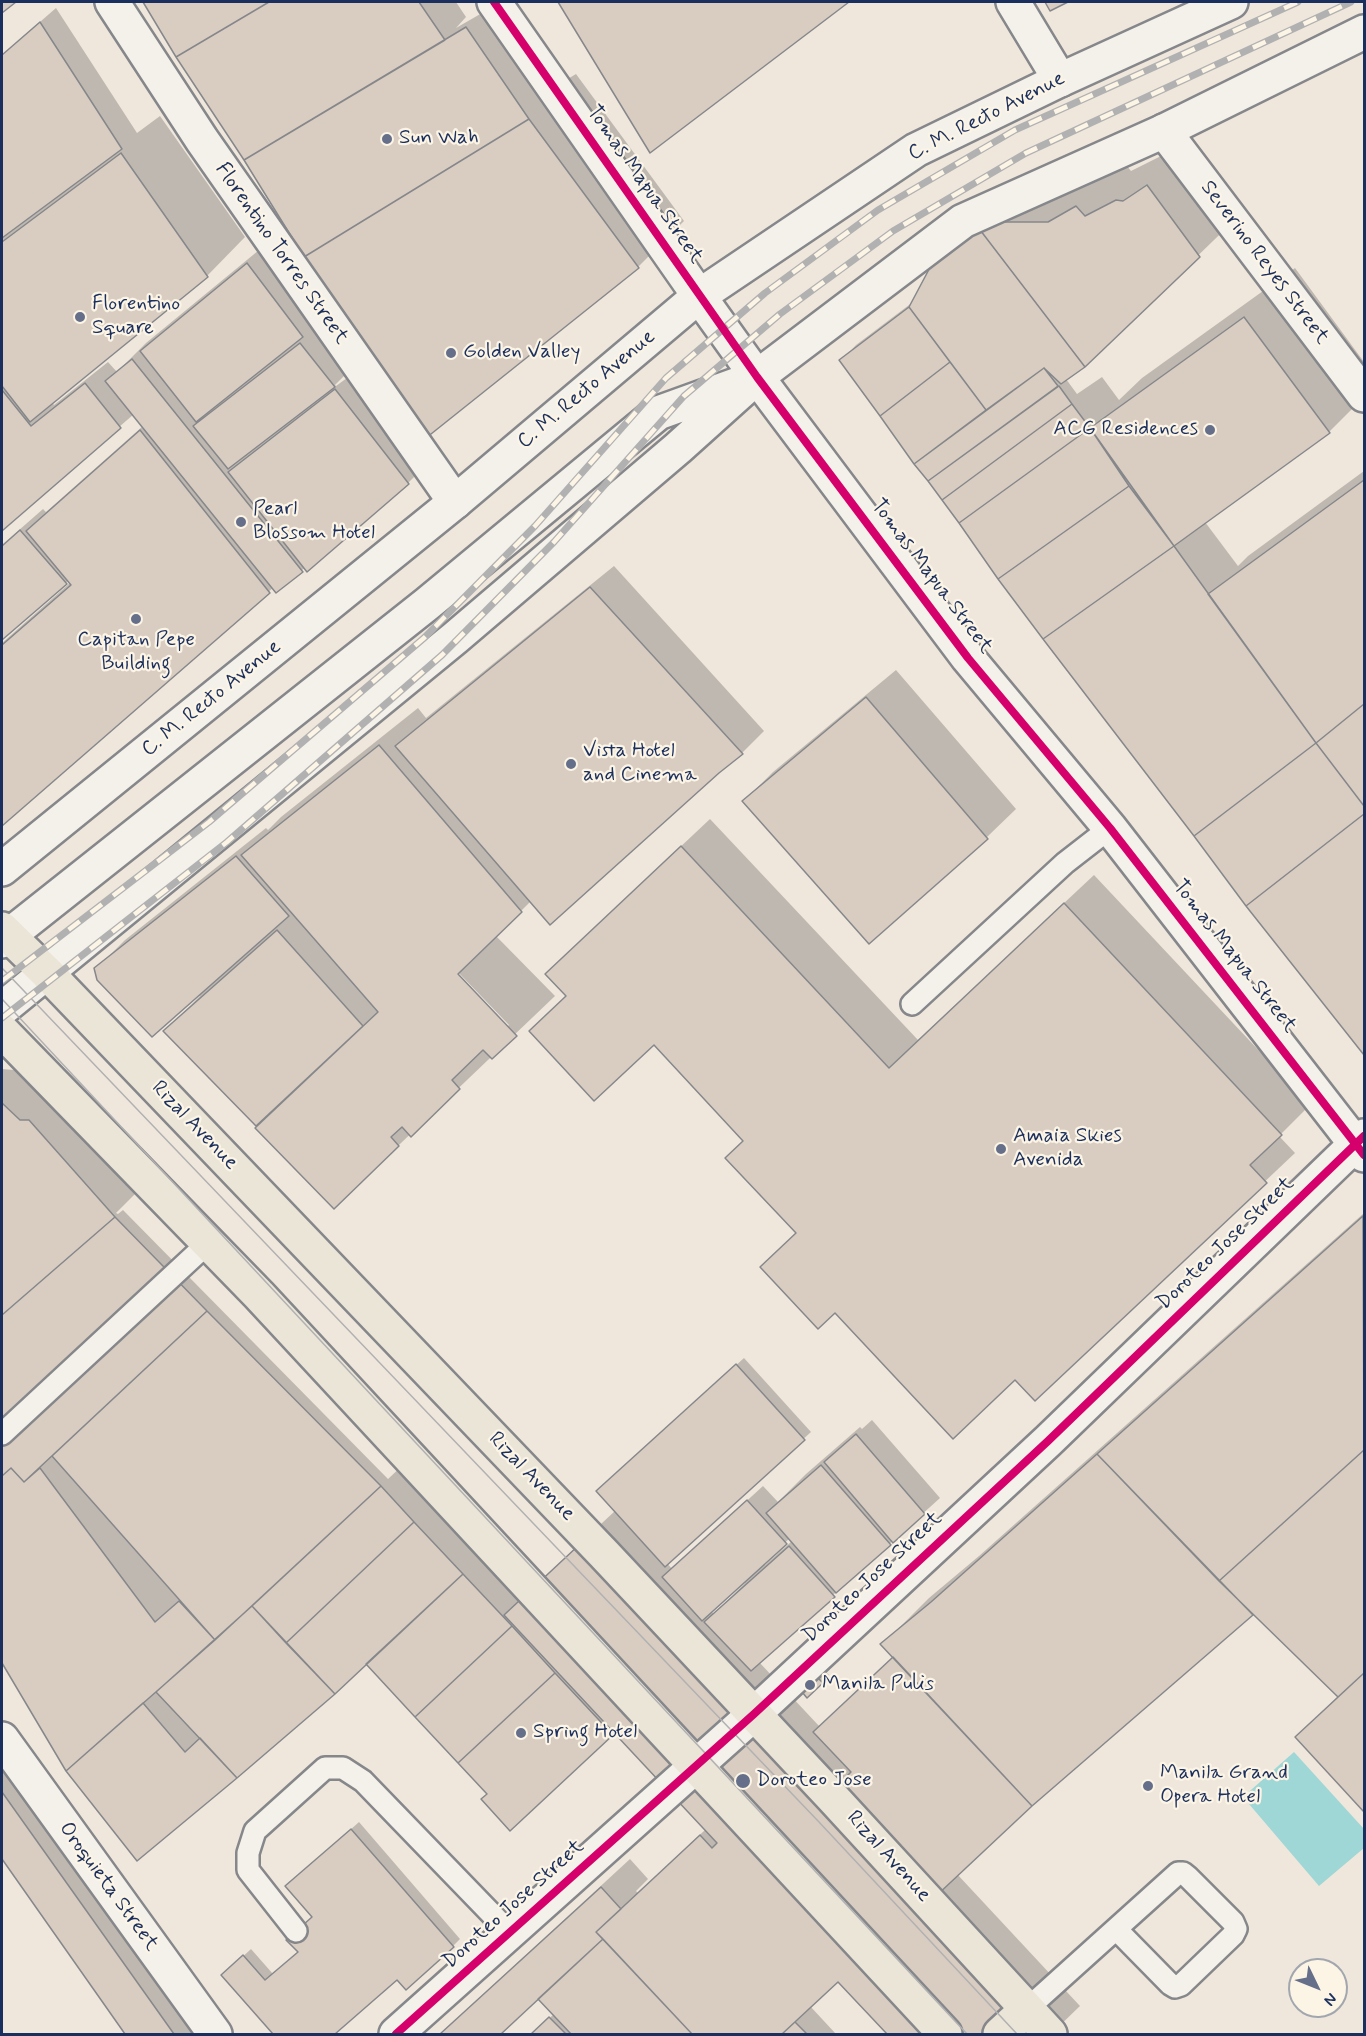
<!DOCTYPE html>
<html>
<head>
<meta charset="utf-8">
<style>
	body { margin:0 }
	#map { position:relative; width:1366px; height:2036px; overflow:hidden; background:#efe7dc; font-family:Mynerve,sans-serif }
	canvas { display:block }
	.frame { position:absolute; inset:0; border:3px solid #1b2f5e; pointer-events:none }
	.north { position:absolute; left:1288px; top:1958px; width:60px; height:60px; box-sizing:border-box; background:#fcf5e5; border:2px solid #a2a6af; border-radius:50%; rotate:133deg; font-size:16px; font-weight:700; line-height:24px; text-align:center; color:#1b2f5e }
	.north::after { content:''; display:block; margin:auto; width:21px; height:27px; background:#656f8a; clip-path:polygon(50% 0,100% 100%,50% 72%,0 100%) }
</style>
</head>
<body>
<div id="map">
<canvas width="1366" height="2036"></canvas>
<div class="frame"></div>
<div class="north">N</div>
</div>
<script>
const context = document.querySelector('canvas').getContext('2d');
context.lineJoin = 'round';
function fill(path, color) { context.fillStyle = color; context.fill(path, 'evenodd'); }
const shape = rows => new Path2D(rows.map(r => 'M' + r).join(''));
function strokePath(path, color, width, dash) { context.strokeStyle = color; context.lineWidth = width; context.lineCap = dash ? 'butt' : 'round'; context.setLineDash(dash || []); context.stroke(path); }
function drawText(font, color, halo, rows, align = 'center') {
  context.font = font + ' Mynerve,sans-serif'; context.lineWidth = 4.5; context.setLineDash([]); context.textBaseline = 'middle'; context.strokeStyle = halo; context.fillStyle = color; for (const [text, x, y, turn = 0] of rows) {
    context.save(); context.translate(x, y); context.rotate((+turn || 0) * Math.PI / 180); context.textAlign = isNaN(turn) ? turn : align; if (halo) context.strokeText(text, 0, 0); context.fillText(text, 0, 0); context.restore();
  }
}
fill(shape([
	[1294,1752,1364,1829,1364,1848,1319,1886,1243,1797]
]), '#9fd6d6');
fill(shape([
	[145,2,456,2,466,17,456,28,482,13,539,96,576,74,684,221,638,267,369,351,335,385,336,386,351,375,423,468,408,483,302,570,277,591,274,587,2,824,2,643,71,582,69,580,2,638,2,545,43,509,46,512,143,426,134,414,2,529,2,55,56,8,137,133,160,116,245,237,207,276,52,402,54,405,108,362,117,372,146,343,270,241,339,306,177,56],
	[560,2,846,2,651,151],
	[1194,140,1246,209,1084,366,1066,379,1077,394,1102,377,1119,400,1142,378,1295,268,1364,362,1364,397,1329,432,1205,522,1238,566,1248,556,1364,471,1364,1053,1247,905,915,463,841,361,856,345,913,302,1022,176,1096,177,1123,161,1131,171,1163,155,1171,155],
	[614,566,764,731,742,753,531,901,496,936,555,996,334,1207,165,1031,200,996,198,994,96,969,125,940,266,828,268,830,281,817,418,708,426,718],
	[454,968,509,1025,507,1027,452,970],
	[896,670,1016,809,987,837,869,942,744,801,773,772],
	[710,819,918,1040,1094,875,1310,1105,1279,1136,1295,1153,1035,1399,1015,1378,797,1232,745,1140,654,1043,567,995,576,945],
	[2,1069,27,1071,142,1187,116,1213,118,1214,123,1210,388,1479,420,1449,542,1579,616,1510,606,1484,744,1358,811,1432,667,1563,672,1569,763,1486,778,1502,806,1474,860,1427,862,1429,872,1420,940,1498,759,1662,820,1727,894,1657,883,1644,929,1598,979,1556,1364,1213,1364,1810,1297,1737,1339,1695,1253,1612,1031,1805,957,1874,1080,2006,1051,2034,889,2034,838,1980,810,2006,836,2034,532,2034,554,2014,538,1997,498,2034,440,2034,630,1859,648,1879,636,1891,638,1893,706,1829,615,1731,511,1829,489,1794,367,1662,236,1777,68,1770,2,1660],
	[16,1471,30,1486,28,1488],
	[790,1538,792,1541,765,1565,763,1563],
	[744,1581,745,1583,714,1614,711,1611],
	[821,1666,829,1675,807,1695],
	[2,1723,223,2034,127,2034,2,1857],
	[359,1822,460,1939,453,1946,398,1978,333,2034,275,2034,223,1975,251,1949,273,1974,299,1951,313,1917,295,1879]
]), '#0003');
const building = shape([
	[2,2,16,2,2,13,2,2],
	[143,2,269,2,176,57,143,2],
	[269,2,419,2,445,40,244,160,176,57,269,2],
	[558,2,849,2,650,153,558,2],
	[1045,2,1068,2,1050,11,1045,2],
	[40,22,122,149,2,238,2,55,40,22],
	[466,27,529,119,304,257,244,160,466,27],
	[529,119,639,268,426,438,304,257,529,119],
	[121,153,208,277,30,422,2,386,2,242,121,153],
	[1147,185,1200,257,1085,367,974,222,1048,222,1076,206,1085,216,1116,200,1123,201,1147,185],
	[974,222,1085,367,1061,384,1044,368,986,410,909,307,943,243,974,222],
	[247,263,303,337,196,422,140,351,247,263],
	[909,307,950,362,880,416,839,360,909,307],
	[1244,317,1330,433,1174,546,1090,428,1244,317],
	[300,343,335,387,228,469,193,426,300,343],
	[132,359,303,572,276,593,105,381,132,359],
	[950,362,986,410,914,464,880,416,950,362],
	[1044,368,1058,386,928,481,914,464,1044,368],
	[85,383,121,428,2,531,2,390,31,426,85,383],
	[1059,386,1072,404,942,500,928,481,1059,386],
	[335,389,409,484,307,572,228,472,335,389],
	[1072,404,1090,428,959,523,942,500,1072,404],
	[1090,428,1129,486,998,579,959,523,1090,428],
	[140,430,270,593,2,826,2,645,71,585,26,531,140,430],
	[1364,480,1364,704,1316,743,1208,594,1364,480],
	[1129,486,1174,546,1043,639,998,579,1129,486],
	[20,530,67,584,2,640,2,546,20,530],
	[1174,546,1316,743,1194,836,1043,639,1174,546],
	[590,587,743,754,719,773,550,925,395,746,590,587],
	[866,697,988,839,869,944,742,801,866,697],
	[1364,704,1364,806,1316,743,1364,704],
	[1316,743,1364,806,1364,814,1246,906,1194,836,1316,743],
	[379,745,522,912,458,974,517,1036,492,1059,483,1050,452,1080,460,1089,411,1137,402,1127,391,1137,399,1146,334,1209,255,1128,378,1012,241,855,379,745],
	[1364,814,1364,1055,1246,906,1364,814],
	[681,846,889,1068,1064,903,1282,1135,1250,1165,1267,1183,1035,1401,1015,1380,953,1439,835,1313,818,1329,760,1267,796,1233,725,1158,743,1141,654,1045,594,1101,529,1031,566,996,545,974,681,846],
	[236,856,289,916,152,1037,97,980,94,968,236,856],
	[277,930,363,1026,256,1126,163,1031,277,930],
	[2,1103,20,1120,29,1120,115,1217,2,1315,2,1103],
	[1363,1216,1364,1450,1219,1581,1097,1454,1363,1216],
	[115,1217,207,1311,24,1482,11,1468,2,1476,2,1315,115,1217],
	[207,1311,381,1486,215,1640,52,1456,207,1311],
	[736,1364,805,1440,665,1567,596,1491,736,1364],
	[856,1434,925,1514,893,1543,824,1462,856,1434],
	[1364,1450,1364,1673,1338,1697,1219,1581,1364,1450],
	[1097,1454,1253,1615,1032,1806,880,1644,931,1602,1097,1454],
	[821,1465,891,1545,836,1593,766,1513,821,1465],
	[11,1468,24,1482,40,1468,155,1622,179,1601,215,1640,66,1771,2,1663,2,1476,11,1468],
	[381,1486,414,1522,286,1643,252,1606,381,1486],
	[747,1500,787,1544,702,1621,662,1577,747,1500],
	[414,1522,463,1574,335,1694,286,1643,414,1522],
	[594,1531,834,1789,851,1772,813,1732,893,1657,1032,1806,935,1897,1054,2034,887,2034,838,1982,782,2034,692,2034,596,1932,700,1835,712,1848,717,1843,504,1615,594,1531],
	[789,1546,835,1597,751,1671,704,1622,789,1546],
	[463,1574,512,1626,415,1717,366,1664,463,1574],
	[252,1606,335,1694,237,1778,156,1692,252,1606],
	[512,1626,555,1673,458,1763,415,1717,512,1626],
	[555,1673,613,1735,510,1831,481,1799,487,1794,458,1763,555,1673],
	[813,1673,823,1683,807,1698,798,1687,813,1673],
	[1364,1673,1364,1812,1295,1737,1364,1673],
	[143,1703,185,1752,200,1738,237,1778,137,1861,66,1771,143,1703],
	[2,1792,174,2034,125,2034,2,1859,2,1792],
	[351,1829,454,1947,406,1990,397,1980,335,2034,273,2034,221,1975,243,1955,265,1980,298,1952,286,1940,312,1917,285,1886,351,1829],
	[601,1887,621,1909,596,1932,603,1939,501,2034,440,2034,601,1887],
	[603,1939,692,2034,571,2034,538,1999,603,1939],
	[549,2017,566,2034,531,2034,549,2017],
	[795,2022,807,2034,782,2034,795,2022]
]);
fill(building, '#d9cdc2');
strokePath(building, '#86878b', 1.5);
const service = shape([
	[912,1004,1065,863,1110,828],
	[2,1434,208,1243],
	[296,1931,248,1870,248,1853,255,1831,325,1768,343,1768,363,1781,510,1933],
	[1027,2009,1178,1873,1183,1873,1188,1877,1233,1922,1236,1929,1233,1935,1181,1985,1175,1987,1170,1984,1116,1929]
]);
const minor = shape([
	[112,2,202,140,455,502],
	[494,2,699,296],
	[1013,2,1060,80],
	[396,2034,754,1714,1048,1441,1364,1136]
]);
const tertiary = shape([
	[1164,131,1364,395],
	[699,296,757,377,968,658,1110,828,1364,1155],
	[2,1739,215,2034]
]);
const secondary = shape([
	[2,869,455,502,699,296,916,150,1060,80,1231,2],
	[2,941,427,604,658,413,741,383],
	[2,1009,455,638,678,448,757,377,963,221,1164,131,1364,32]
]);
const primary = shape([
	[2,929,47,973,604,1554,832,1797,1050,2034],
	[2,1031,259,1295,945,2034],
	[1000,2034,1027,2009]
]);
strokePath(service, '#86878b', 26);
strokePath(minor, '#86878b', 38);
strokePath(tertiary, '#86878b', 38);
strokePath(secondary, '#86878b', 38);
strokePath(primary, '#86878b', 38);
strokePath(service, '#f4f0ea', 21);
strokePath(minor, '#f4f0ea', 33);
strokePath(tertiary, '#f4f0ea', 33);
strokePath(secondary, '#f4f0ea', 33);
strokePath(primary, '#ebe5d8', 33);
strokePath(shape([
	[2,968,819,1822,1017,2034],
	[2,999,967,2034]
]), '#b1b1b2', 1.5);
const rail = shape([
	[2,981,209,822,424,638,535,526,666,378,765,293,878,210,1015,130,1298,2],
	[2,1018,227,842,442,655,554,542,684,396,780,314,893,231,1026,153,1351,2]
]);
strokePath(rail, '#b1b1b2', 7);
strokePath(rail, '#fcf5e5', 4.5, [14]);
strokePath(shape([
	[494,2,757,377,968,658,1110,828,1364,1155],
	[396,2034,754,1714,1048,1441,1364,1136]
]), '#d6006c', 8);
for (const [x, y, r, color] of [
	[387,139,6,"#656f8a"],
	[80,317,6,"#656f8a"],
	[451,353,6,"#656f8a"],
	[1210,430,6,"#656f8a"],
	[241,522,6,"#656f8a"],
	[136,619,6,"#656f8a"],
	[571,764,6,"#656f8a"],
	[1001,1149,6,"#656f8a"],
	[810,1685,6,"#656f8a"],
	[521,1733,6,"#656f8a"],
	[743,1781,8,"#656f8a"],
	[1148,1786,6,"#656f8a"]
]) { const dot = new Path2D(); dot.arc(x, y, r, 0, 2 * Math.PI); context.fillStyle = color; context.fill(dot); strokePath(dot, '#fcf5e5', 2); }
drawText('21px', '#1b2f5e', '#fcf5e5', [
	["C. M. Recto Avenue",987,117,-27],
	["Tomas Mapua Street",644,185,55],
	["Florentino Torres Street",281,254,55],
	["Severino Reyes Street",1264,263,53],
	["C. M. Recto Avenue",587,390,-40],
	["Tomas Mapua Street",931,577,53],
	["C. M. Recto Avenue",212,699,-39],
	["Tomas Mapua Street",1234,957,52],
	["Rizal Avenue",194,1126,46],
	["Doroteo Jose Street",1226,1244,-44],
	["Rizal Avenue",531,1477,46],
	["Doroteo Jose Street",873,1578,-43],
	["Rizal Avenue",888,1857,48],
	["Oroquieta Street",108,1887,54],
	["Doroteo Jose Street",514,1905,-42]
]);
drawText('21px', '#1b2f5e', '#fcf5e5', [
	["Sun Wah",399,139],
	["Florentino",92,305],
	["Square",92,329],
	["Golden Valley",463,353],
	["ACG Residences",1198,430,"right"],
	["Pearl",253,510],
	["Blossom Hotel",253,534],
	["Capitan Pepe",136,641,"center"],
	["Building",136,665,"center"],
	["Vista Hotel",583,752],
	["and Cinema",583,776],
	["Amaia Skies",1013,1137],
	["Avenida",1013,1161],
	["Manila Pulis",822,1685],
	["Spring Hotel",533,1733],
	["Manila Grand",1160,1774],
	["Opera Hotel",1160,1798],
	["Doroteo Jose",756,1781]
], 'left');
</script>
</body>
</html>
